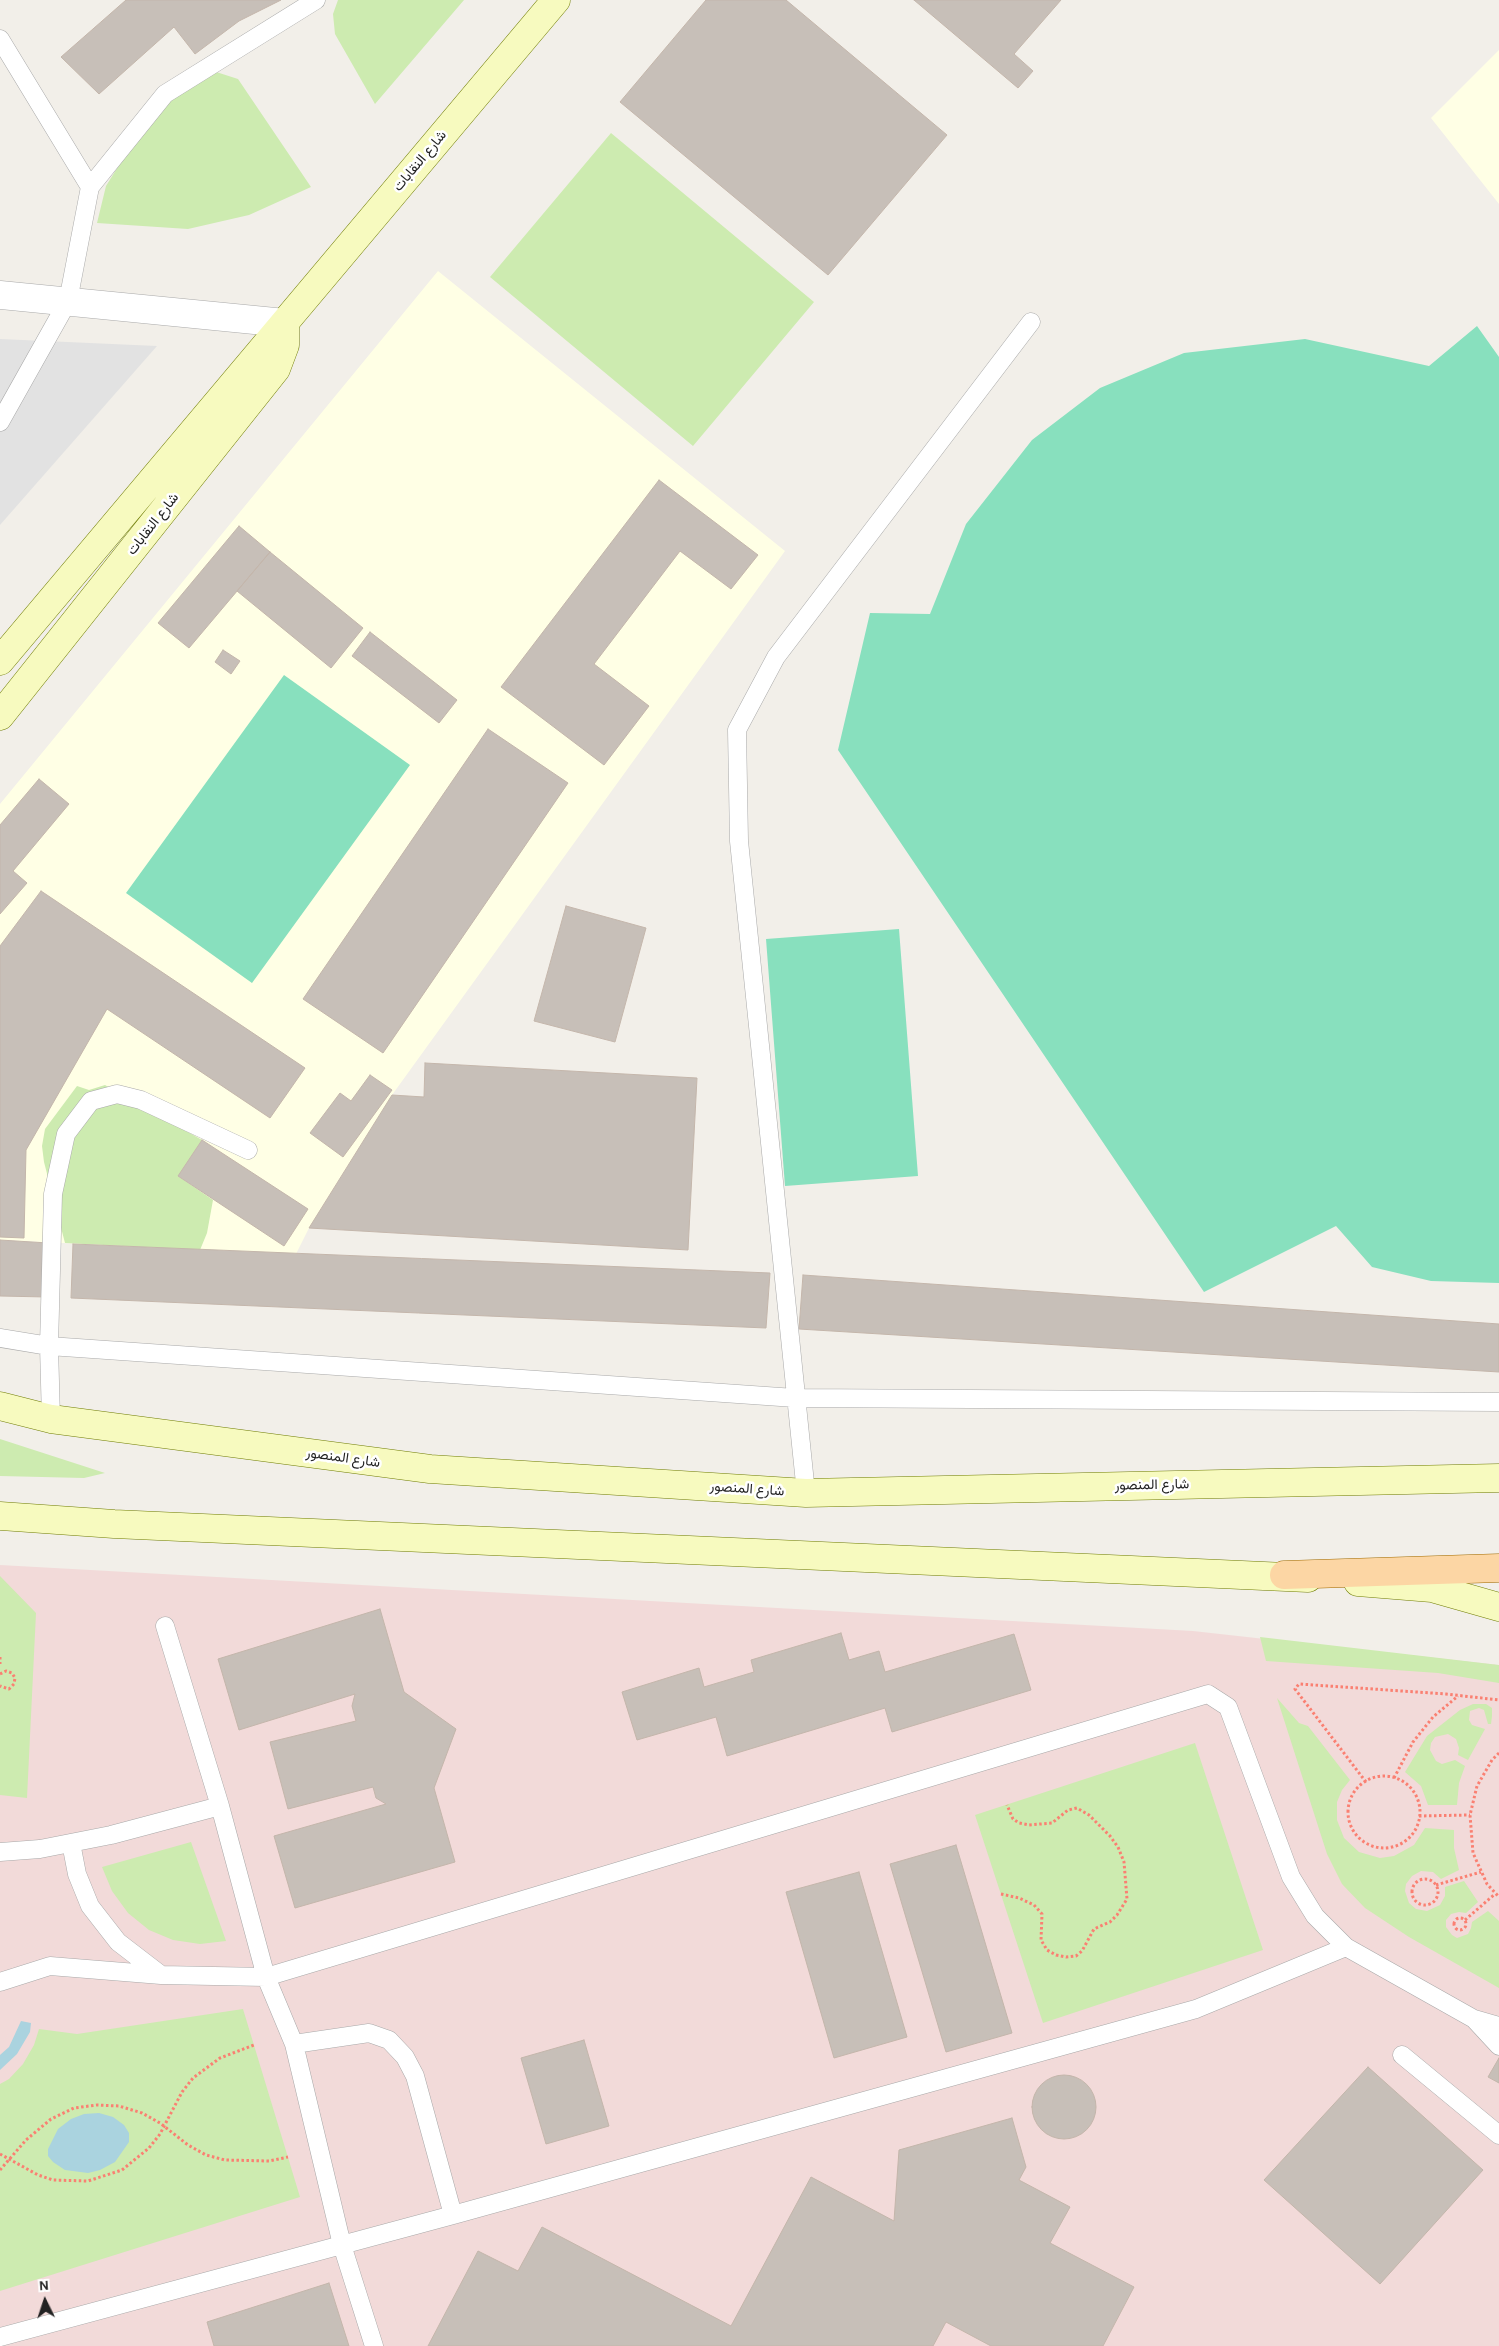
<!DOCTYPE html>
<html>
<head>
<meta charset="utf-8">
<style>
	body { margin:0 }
	#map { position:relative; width:1499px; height:2346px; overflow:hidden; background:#f2efe9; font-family:Karla,sans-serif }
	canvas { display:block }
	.north { position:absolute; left:20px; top:2276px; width:50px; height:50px; -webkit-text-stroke:4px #fff; paint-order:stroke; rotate:356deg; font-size:14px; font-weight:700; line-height:20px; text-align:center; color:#222 }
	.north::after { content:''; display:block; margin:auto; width:18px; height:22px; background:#222; clip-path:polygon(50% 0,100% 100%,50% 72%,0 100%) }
</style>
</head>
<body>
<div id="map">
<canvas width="1499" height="2346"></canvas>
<div class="north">N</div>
</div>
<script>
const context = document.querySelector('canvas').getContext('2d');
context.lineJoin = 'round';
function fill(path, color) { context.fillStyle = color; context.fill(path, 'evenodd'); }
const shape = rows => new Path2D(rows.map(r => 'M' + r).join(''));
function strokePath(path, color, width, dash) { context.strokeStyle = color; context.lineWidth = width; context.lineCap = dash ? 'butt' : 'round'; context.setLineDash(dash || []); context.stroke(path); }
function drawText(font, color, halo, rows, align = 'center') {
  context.font = font + ' Karla,Vazirmatn,sans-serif'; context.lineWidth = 5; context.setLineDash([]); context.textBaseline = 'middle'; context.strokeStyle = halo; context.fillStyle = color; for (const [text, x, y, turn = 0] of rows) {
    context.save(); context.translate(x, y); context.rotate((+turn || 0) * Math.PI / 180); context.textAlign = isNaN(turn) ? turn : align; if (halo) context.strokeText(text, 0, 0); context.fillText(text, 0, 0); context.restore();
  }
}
fill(shape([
	[0,1565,1193,1631,1499,1665,1499,2346,0,2346]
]), '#f2dad9');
fill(shape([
	[1499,50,1499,204,1431,118],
	[438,271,785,551,392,1095,309,1228,296,1254,0,1240,0,804]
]), '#ffffe5');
fill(shape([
	[338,0,464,0,375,104,335,34,333,14],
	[210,70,238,79,311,187,249,215,188,229,97,223,106,186,157,104],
	[611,133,814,302,693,446,490,277],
	[105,1085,202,1140,178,1176,213,1200,207,1233,200,1250,65,1243,44,1162,42,1146,45,1129,77,1086,89,1090],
	[0,1439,105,1473,84,1478,0,1476],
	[0,1576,36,1613,27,1798,0,1795],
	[1260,1637,1499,1665,1499,1683,1438,1673,1266,1661],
	[1277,1698,1299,1723,1308,1726,1350,1780,1342,1790,1337,1802,1337,1820,1344,1838,1359,1852,1380,1858,1394,1856,1414,1845,1425,1828,1454,1830,1454,1848,1459,1870,1441,1879,1433,1872,1421,1871,1412,1876,1406,1884,1405,1891,1409,1903,1416,1909,1427,1911,1440,1905,1445,1896,1445,1887,1464,1881,1478,1902,1466,1913,1459,1912,1451,1914,1446,1920,1446,1927,1452,1935,1457,1938,1468,1934,1471,1928,1472,1922,1488,1911,1499,1921,1499,1988,1409,1937,1365,1908,1342,1884,1327,1854],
	[1473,1704,1486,1704,1492,1708,1492,1716,1491,1724,1488,1724,1484,1710,1479,1708,1470,1711,1469,1720,1472,1725,1485,1729,1468,1760,1458,1755,1459,1748,1456,1739,1448,1734,1435,1737,1431,1743,1430,1750,1436,1761,1442,1764,1455,1760,1465,1766,1459,1783,1457,1805,1428,1805,1421,1786,1405,1772,1427,1736,1460,1710],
	[1195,1743,1263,1950,1043,2023,975,1815],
	[191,1842,226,1941,200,1944,173,1940,149,1930,128,1913,112,1891,102,1867],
	[243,2009,300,2197,0,2291,0,2084,9,2079,23,2064,34,2045,39,2029,77,2034]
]), '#cdebb0');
fill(shape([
	[1477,326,1499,357,1499,1283,1431,1281,1372,1267,1336,1226,1204,1292,838,750,870,613,930,614,966,524,1032,440,1100,388,1184,353,1305,339,1429,366],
	[284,675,410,765,252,983,126,893],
	[899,929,918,1176,785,1186,766,939]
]), '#88e0be');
fill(shape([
	[0,339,157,346,0,525]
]), '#e2e2e2');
fill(shape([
	[21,2021,31,2023,30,2032,17,2054,0,2070,0,2055,9,2047],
	[99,2113,113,2117,124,2125,129,2133,129,2142,115,2162,100,2170,88,2173,65,2170,53,2162,48,2156,48,2149,58,2129,71,2119,84,2114]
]), '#aad3df');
const building = shape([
	[126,0,281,0,239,21,195,54,174,27,99,94,61,57,126,0],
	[706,0,786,0,947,135,828,275,620,102,706,0],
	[914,0,1061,0,1014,54,1033,71,1018,88,914,0],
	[659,480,758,555,731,589,680,551,594,664,649,706,604,765,501,687,659,480],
	[239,526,270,552,189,648,158,623,239,526],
	[270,552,363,628,331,668,237,591,270,552],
	[370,632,457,700,439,723,352,656,370,632],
	[223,650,240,661,231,674,215,662,223,650],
	[488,729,568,783,383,1053,303,999,488,729],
	[39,779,69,804,13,871,27,883,0,914,0,825,39,779],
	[41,891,305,1068,270,1118,107,1009,26,1150,24,1238,0,1237,0,946,41,891],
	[566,906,646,928,615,1042,534,1021,566,906],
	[425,1063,697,1078,688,1250,309,1228,392,1095,424,1097,425,1063],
	[370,1075,392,1090,343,1157,310,1133,340,1093,351,1101,370,1075],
	[202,1140,308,1209,284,1246,178,1176,202,1140],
	[0,1240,48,1243,47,1297,0,1296,0,1240],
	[73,1244,770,1273,766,1328,71,1298,73,1244],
	[803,1275,1499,1324,1499,1372,799,1329,803,1275],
	[380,1609,404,1692,456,1729,434,1788,455,1862,295,1908,274,1836,386,1804,376,1798,373,1787,288,1809,270,1742,356,1721,352,1706,355,1694,239,1730,218,1659,380,1609],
	[841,1633,849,1660,879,1651,885,1672,1014,1634,1031,1690,892,1732,885,1708,727,1756,716,1717,637,1740,622,1692,699,1668,704,1687,754,1672,751,1660,841,1633],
	[956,1845,1012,2033,946,2052,890,1864,956,1845],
	[859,1872,907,2037,834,2058,786,1892,859,1872],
	[584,2040,609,2126,546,2144,521,2058,584,2040],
	[1499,2058,1499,2083,1488,2077,1499,2058],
	[1368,2067,1483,2170,1380,2284,1264,2180,1368,2067],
	'1032 2107a32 32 0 1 1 64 0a32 32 0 1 1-64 0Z',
	[1012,2118,1026,2167,1019,2180,1070,2207,1050,2243,1134,2287,1103,2346,991,2346,946,2322,933,2346,428,2346,478,2251,518,2271,542,2227,731,2326,811,2177,894,2221,899,2150,1012,2118],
	[329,2283,349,2346,214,2346,207,2322,329,2283]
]);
fill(building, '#c7bfb8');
strokePath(building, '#c4b6ab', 1);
const lane = shape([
	[0,39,90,187],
	[0,422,68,301,90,187,165,94,316,0],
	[0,1338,49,1346,795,1398,1499,1402],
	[51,1419,49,1346,53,1194,66,1134,91,1101,117,1094,141,1100,248,1150],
	[806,1493,739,841,737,730,776,657,1031,322],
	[165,1626,220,1806,266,1977,294,2044,342,2245,374,2346],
	[71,1843,77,1874,90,1906,118,1942,161,1975],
	[0,1852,40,1849,111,1835,220,1806],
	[0,1982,50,1966,161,1975,266,1977,1208,1694,1228,1707,1291,1877,1315,1916,1346,1947,1474,2019,1499,2026],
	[1474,2019,1499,2046],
	[294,2044,369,2033,389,2040,405,2057,415,2076,453,2215],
	[1402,2055,1499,2135],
	[0,2337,453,2215,1196,2009,1346,1947]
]);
const street = shape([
	[0,295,285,323]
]);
const secondary = shape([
	[0,661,556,0],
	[0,716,276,369,285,345,285,323],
	[0,1406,51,1419,430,1469,806,1493,1499,1478],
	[0,1516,114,1524,1308,1578],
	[1358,1582,1432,1588,1499,1607]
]);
const primary = shape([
	[1284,1575,1499,1568]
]);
strokePath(lane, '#a9a9a9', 19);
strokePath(street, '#a9a9a9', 29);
strokePath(secondary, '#707d05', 29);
strokePath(primary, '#a06b00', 29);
strokePath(shape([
	[0,1657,0,1664],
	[0,1674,6,1671,12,1673,15,1678,14,1684,9,1689,0,1686],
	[1499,1753,1492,1760,1477,1786,1470,1815,1473,1853,1487,1884,1499,1897],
	'1348 1812a36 36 0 1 1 72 0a36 36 0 1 1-72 0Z',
	[1394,1778,1413,1742,1433,1717,1458,1696],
	[1366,1782,1295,1689,1299,1684,1446,1694,1499,1700],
	[1419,1816,1470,1815],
	'1412 1892a13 13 0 1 1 26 0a13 13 0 1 1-26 0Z',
	[1436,1885,1481,1872],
	[1001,1894,1019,1898,1034,1905,1042,1914,1041,1940,1047,1950,1056,1955,1066,1957,1076,1956,1082,1951,1094,1929,1110,1922,1117,1915,1127,1899,1124,1862,1118,1847,1110,1836,1089,1815,1077,1808,1068,1810,1052,1823,1029,1825,1019,1823,1013,1819,1007,1805],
	'1454 1924a6 6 0 1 1 12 0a6 6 0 1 1-12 0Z',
	[1465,1920,1495,1894],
	[0,2154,38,2175,53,2180,88,2181,122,2170,149,2148,160,2134,182,2092,193,2078,220,2058,254,2045],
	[0,2170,26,2140,51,2119,74,2108,97,2105,119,2106,142,2113,160,2123,188,2145,206,2155,225,2160,269,2161,288,2157]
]), '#fa8072', 3, [2.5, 2.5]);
strokePath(lane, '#fff', 18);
strokePath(street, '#fff', 28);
strokePath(secondary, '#f7fabf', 28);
strokePath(primary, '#fcd6a4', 28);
drawText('14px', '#222', '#fff', [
	["شارع النقابات",420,161,-50],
	["شارع النقابات",153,524,-52],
	["شارع المنصور",343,1458,8],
	["شارع المنصور",1152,1485,-1],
	["شارع المنصور",747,1489,4]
]);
</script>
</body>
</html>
